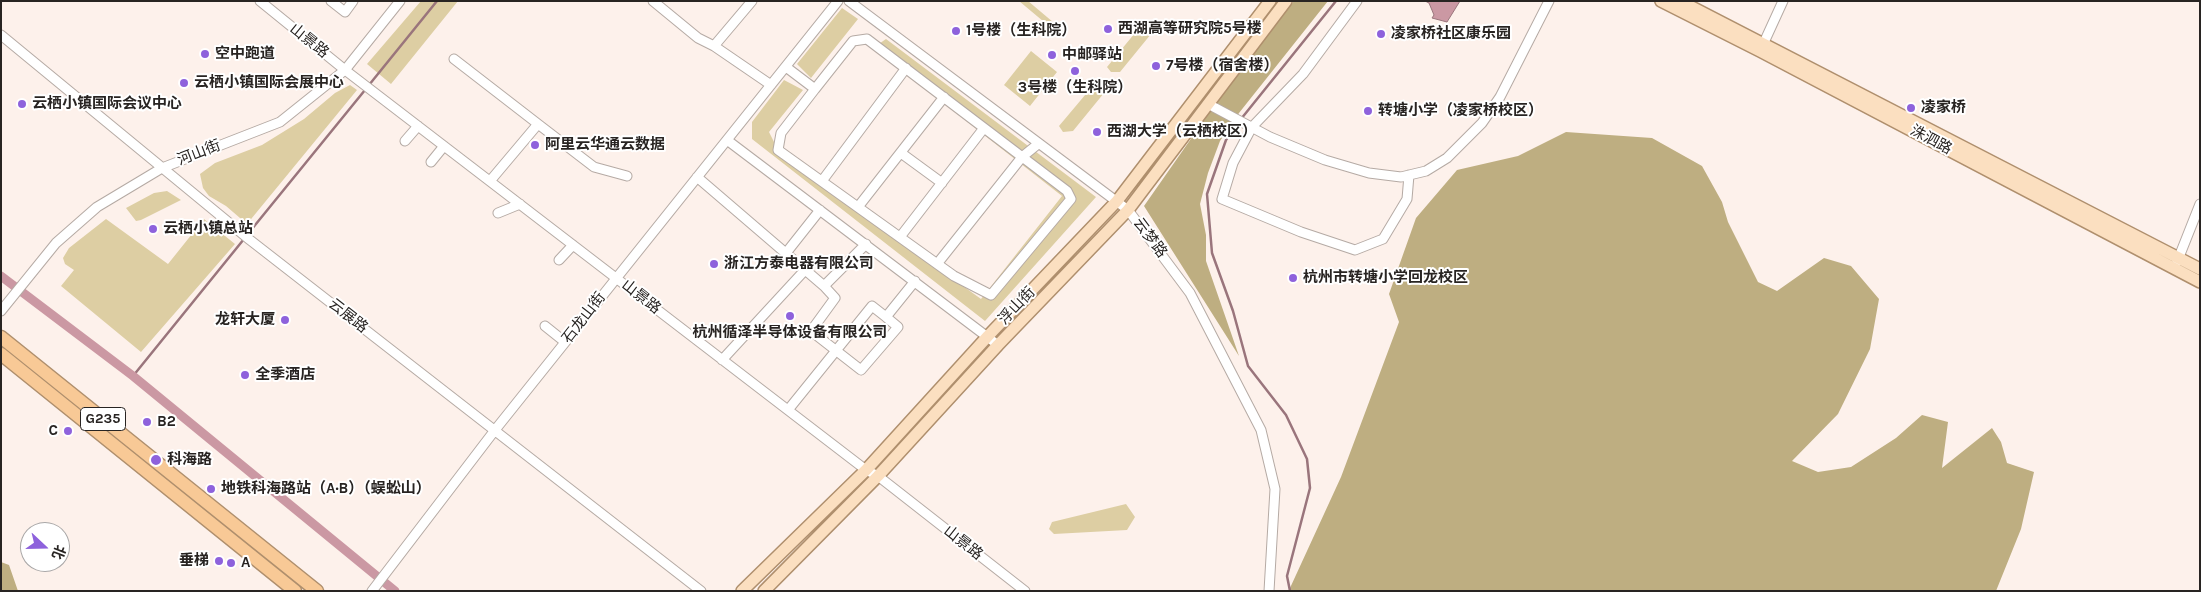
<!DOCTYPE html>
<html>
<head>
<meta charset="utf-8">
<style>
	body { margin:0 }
	#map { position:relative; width:2201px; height:592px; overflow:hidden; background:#fdf1eb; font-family:Karla,"Noto Sans SC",sans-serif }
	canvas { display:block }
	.frame { position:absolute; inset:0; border:2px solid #282422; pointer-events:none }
	.north { position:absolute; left:20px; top:522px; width:50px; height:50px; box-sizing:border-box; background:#fff; border:1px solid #a9a7a7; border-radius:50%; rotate:111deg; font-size:14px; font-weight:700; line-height:20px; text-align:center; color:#282422 }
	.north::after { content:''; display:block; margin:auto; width:18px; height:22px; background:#8e62dc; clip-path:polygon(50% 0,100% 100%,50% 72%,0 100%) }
</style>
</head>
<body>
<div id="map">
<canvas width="2201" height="592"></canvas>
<div class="frame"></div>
<div class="north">北</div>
</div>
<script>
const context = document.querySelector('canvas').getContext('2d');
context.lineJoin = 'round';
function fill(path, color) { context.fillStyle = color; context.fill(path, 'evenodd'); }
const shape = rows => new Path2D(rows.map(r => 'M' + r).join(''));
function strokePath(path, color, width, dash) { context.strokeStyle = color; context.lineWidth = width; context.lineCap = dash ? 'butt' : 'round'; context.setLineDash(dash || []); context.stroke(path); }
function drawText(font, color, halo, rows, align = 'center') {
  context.font = font + ' Karla,"Noto Sans SC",sans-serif'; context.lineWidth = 4; context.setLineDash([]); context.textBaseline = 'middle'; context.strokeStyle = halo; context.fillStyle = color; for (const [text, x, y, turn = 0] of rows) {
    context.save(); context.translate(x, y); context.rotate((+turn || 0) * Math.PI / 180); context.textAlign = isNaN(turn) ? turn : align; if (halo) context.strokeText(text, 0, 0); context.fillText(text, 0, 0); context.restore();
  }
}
fill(shape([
	[421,1,458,1,391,84,367,64],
	[1019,1,1028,1,1066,33,1062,37],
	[842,8,858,19,811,78,797,64],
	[1144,22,1150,25,1151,34,1120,72,1111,72,1107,67],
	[886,39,1096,197,985,321,752,139,752,122,784,80,803,90,769,132,780,154,981,299,1062,196,873,48],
	[1031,51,1057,72,1030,106,1004,85],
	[1096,82,1102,85,1104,93,1073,131,1063,132,1059,126],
	[350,85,357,90,247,224,226,206,209,196,203,188,200,174,215,163,262,145,304,119,335,93],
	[167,191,181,200,141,220,136,221,126,208,154,193],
	[106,219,168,264,204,219,235,244,141,352,61,286,74,270,65,264,63,258,69,248],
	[1126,504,1135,517,1127,530,1054,534,1049,529,1052,522]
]), '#ddcea3');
fill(shape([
	[1294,1,1328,1,1239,113,1220,141,1208,173,1200,204,1206,235,1206,261,1239,356,1144,206,1209,113],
	[1566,132,1652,138,1702,166,1722,202,1728,222,1758,282,1777,291,1824,258,1851,266,1879,299,1870,349,1838,414,1792,461,1818,472,1851,467,1896,438,1922,415,1948,422,1942,468,1992,428,2001,442,2007,463,2034,472,2021,529,1996,591,1290,591,1290,588,1341,477,1399,322,1389,294,1416,218,1457,170,1518,156],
	[1,562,9,565,18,591,1,591]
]), '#beae81');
const water = shape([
	[1425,1,1460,1,1447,22,1432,18,1434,15,1429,3,1425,1]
]);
fill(water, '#cb98a3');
strokePath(water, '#9a757c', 1);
strokePath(shape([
	[369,85,437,1],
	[1241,119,1336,1],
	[1238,123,1226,140,1207,194,1212,253,1233,311,1248,366,1286,415,1307,459,1310,488,1287,576,1290,591],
	[247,235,365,90],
	[133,376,244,239]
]), '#9a757c', 2.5);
strokePath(shape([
	[1,276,133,376,395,591]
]), '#cb98a3', 9);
const minor = shape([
	[260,1,345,70,866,470,878,476,1025,591],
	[331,1,345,12,353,1],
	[653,1,698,38,714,46],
	[752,1,714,46,771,85],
	[849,1,1128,210,1190,293,1261,430,1275,489,1269,591],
	[1357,1,1303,74,1252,127,1233,163,1222,199,1301,232,1355,250,1383,239,1407,199,1409,175],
	[1,35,250,240,701,591],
	[1761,49,1783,1],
	[454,59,538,124],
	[786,67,815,89,853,41,867,39,1067,191,1071,199,991,295,954,276,778,150,781,133,815,89],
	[1208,104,1270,137,1325,160,1369,173,1401,177,1426,171,1447,158,1482,123,1500,97,1549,1],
	[727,140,998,345],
	[405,141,418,126],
	[901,153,942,183],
	[431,162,444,146],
	[697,177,824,286,835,298,811,331,861,370,898,327,886,317],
	[490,181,538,124,594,167,627,176],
	[822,181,906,68],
	[858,207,944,97],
	[498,213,520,204],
	[900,237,984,128],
	[786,253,820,210],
	[559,260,573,245],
	[2177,262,2200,204],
	[937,264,1022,157,1038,144],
	[824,286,866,244],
	[1,311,56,243,97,207,162,168,280,122,345,70,400,1],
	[545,326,565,342],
	[722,360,805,270],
	[788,410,872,306,886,317,915,281],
	[372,591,495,430,838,1]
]);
const major = shape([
	[1661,1,1760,51,2200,282],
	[1680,1,2200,269],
	[742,591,866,470,988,336,1117,201,1270,1],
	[764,591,878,476,998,345,1128,210,1286,1]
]);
const highway = shape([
	[1,337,317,591],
	[1,354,295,591]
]);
strokePath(minor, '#b5aaa4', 11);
strokePath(major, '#af8f6d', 14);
strokePath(highway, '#af8f6d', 15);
strokePath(minor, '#fff', 9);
strokePath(major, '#fbdfc0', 11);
strokePath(highway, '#f8c996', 12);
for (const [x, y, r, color] of [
	[1108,29,5,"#8e62dc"],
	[956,31,5,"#8e62dc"],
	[1381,34,5,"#8e62dc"],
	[205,54,5,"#8e62dc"],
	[1052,55,5,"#8e62dc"],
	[1156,66,5,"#8e62dc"],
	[1075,71,5,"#8e62dc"],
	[184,83,5,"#8e62dc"],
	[22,104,5,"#8e62dc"],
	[1911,108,5,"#8e62dc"],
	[1368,111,5,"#8e62dc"],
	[1097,132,5,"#8e62dc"],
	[535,145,5,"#8e62dc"],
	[153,229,5,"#8e62dc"],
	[714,264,5,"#8e62dc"],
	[1293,278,5,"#8e62dc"],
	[790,316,5,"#8e62dc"],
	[285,320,5,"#8e62dc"],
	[245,375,5,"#8e62dc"],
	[147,422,5,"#8e62dc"],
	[68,431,5,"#8e62dc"],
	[156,460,6,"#8e62dc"],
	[211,489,5,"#8e62dc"],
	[219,561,5,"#8e62dc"],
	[231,563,5,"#8e62dc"]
]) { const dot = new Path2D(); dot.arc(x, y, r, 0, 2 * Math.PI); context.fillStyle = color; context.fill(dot); strokePath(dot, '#fff', 2); }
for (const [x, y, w] of [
	[103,419,45]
]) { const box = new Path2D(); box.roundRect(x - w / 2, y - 11.5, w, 23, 4); context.fillStyle = '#fff'; context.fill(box); strokePath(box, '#282422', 1); }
drawText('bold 14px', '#282422', null, [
	["G235",103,419]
]);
drawText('bold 15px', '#282422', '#fff', [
	["西湖高等研究院5号楼",1118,29],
	["1号楼（生科院）",966,31],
	["凌家桥社区康乐园",1391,34],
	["空中跑道",215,54],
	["中邮驿站",1062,55],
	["7号楼（宿舍楼）",1166,66],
	["云栖小镇国际会展中心",194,83],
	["3号楼（生科院）",1075,88,"center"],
	["云栖小镇国际会议中心",32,104],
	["凌家桥",1921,108],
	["转塘小学（凌家桥校区）",1378,111],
	["西湖大学（云栖校区）",1107,132],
	["阿里云华通云数据",545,145],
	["云栖小镇总站",163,229],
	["浙江方泰电器有限公司",724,264],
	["杭州市转塘小学回龙校区",1303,278],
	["龙轩大厦",275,320,"right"],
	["杭州循泽半导体设备有限公司",790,333,"center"],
	["全季酒店",255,375],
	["B2",157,422],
	["C",58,431,"right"],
	["科海路",167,460],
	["地铁科海路站（A·B）（蜈蚣山）",221,489],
	["垂梯",209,561,"right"],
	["A",241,563]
], 'left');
drawText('15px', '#282422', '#fff', [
	["山景路",309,41,39],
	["洙泗路",1931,140,28],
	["河山街",199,153,-21],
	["云梦路",1150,238,53],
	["山景路",641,297,38],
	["浮山街",1017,306,-46],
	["云展路",348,316,38],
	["石龙山街",584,318,-52],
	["山景路",963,543,38]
]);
</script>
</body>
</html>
